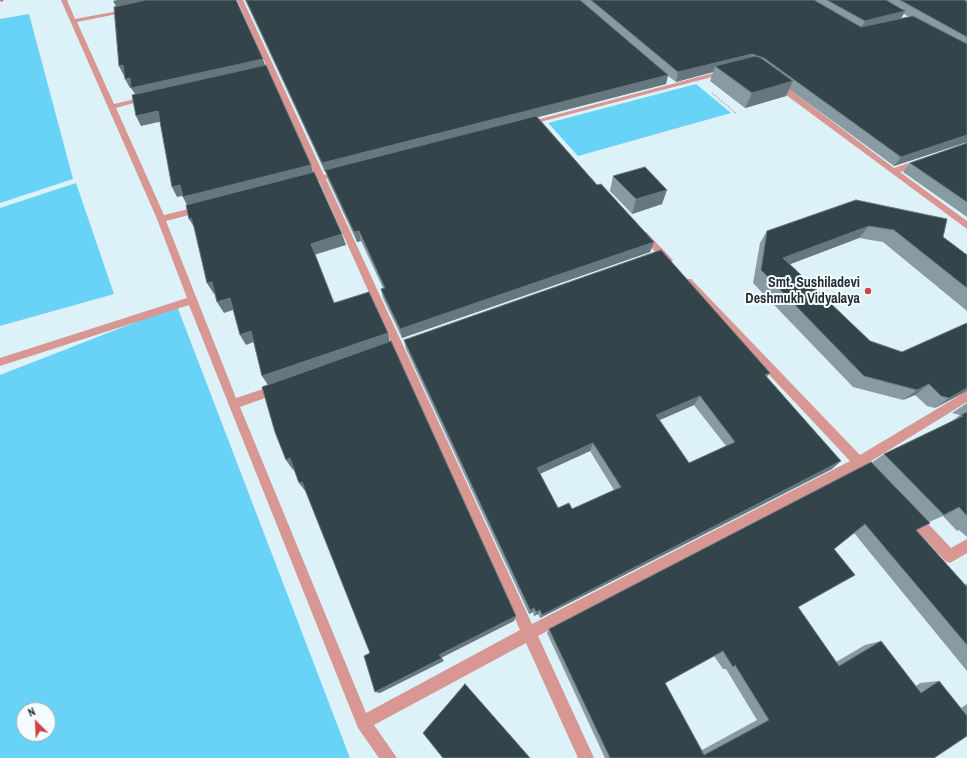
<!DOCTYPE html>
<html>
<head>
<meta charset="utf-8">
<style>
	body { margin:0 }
	#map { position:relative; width:967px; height:758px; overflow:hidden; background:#ddf1f9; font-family:"Archivo Narrow",sans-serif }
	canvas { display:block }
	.north { position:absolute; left:16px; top:702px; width:40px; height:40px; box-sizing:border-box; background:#f4fcff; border:1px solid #a2aaad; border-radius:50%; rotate:336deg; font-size:11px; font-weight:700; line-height:16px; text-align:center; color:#272e31 }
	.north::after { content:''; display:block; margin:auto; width:14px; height:18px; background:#d14245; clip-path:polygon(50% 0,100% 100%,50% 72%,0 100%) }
</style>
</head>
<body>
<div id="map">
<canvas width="967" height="758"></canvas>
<div class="north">N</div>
</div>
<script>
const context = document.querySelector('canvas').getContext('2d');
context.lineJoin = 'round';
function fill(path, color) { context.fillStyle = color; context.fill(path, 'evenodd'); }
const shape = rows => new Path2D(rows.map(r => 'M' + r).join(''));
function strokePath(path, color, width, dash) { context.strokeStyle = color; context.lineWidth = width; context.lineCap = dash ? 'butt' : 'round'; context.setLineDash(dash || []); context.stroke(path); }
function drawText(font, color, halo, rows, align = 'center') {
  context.font = font + ' "Archivo Narrow",sans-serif'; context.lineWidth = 4; context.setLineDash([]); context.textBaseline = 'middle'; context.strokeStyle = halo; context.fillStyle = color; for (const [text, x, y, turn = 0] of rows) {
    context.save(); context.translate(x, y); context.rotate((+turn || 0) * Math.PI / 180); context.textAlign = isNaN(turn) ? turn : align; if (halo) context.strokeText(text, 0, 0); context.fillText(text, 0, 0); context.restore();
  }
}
fill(shape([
	[29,14,73,179,0,203,0,19],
	[696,84,731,113,578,156,548,123],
	[76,183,114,294,0,326,0,208],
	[177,306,350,758,0,758,0,375],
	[24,710,48,710,48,734,24,734]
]), '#69d3f7');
strokePath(shape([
	[712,93,736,113]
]), '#95a3a9', 1.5, [1, 2]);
fill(shape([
	[61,0,67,0,75,19,129,9,132,11,77,22,114,104,148,96,152,98,116,108,164,215,201,206,205,209,204,211,166,221,236,398,278,384,282,386,284,389,282,392,240,407,366,713,520,630,319,181,303,186,299,183,300,181,316,177,237,0,243,0,324,175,340,170,344,173,326,179,532,624,850,461,685,285,683,282,685,279,691,279,860,455,967,391,967,402,868,463,877,473,879,477,877,481,873,483,869,481,858,469,538,636,594,758,578,758,526,643,374,725,397,758,379,758,358,728,189,305,0,366,0,358,187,298,157,219,61,0],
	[725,70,727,71,727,73,525,126,521,124,725,70],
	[774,82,780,82,894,168,920,159,926,159,926,163,900,172,967,221,967,229,774,86,774,82],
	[643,231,646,232,671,258,673,260,671,262,665,262,640,236,640,232,643,231],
	[912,510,917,512,951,548,967,539,967,553,950,563,945,561,907,520,906,516,907,512,912,510]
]), '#d89793');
fill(shape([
	[0,0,4,0,1,2,0,0]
]), '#c86b67');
fill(shape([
	[245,0,967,0,967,142,894,166,789,89,786,96,745,108,710,81,713,72,676,82,668,76,666,84,538,117,597,185,654,242,650,252,402,338,383,298,381,289,383,288,361,241,357,242,328,180,326,172,325,172],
	[904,14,909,17,901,18],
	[967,143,967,217,903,172,910,163],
	[613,176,662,204,632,214,610,191],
	[856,200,943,237,967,255,967,311,883,242,859,238,790,264,870,341,967,391,935,408,927,406,915,395,903,400,853,387,753,283,760,243,767,231],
	[404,340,770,373,767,377,832,469,540,618,538,614,534,616,533,612,529,614,406,349],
	[694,405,726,446,689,463,659,420],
	[590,451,614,490,572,509,558,508,540,474],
	[967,403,967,537,959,530,957,531,943,516,929,522,916,530,965,585,967,583,967,671,854,533,834,549,798,607,836,662,865,645,881,641,916,686,920,683,939,681,961,708,967,704,967,737,966,736,934,758,605,758,547,633,549,629,871,463,884,454,948,424,960,415,952,413],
	[714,656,723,669,726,669,757,720,702,750,665,683]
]), '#889aa2');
fill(shape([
	[117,0,171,0,118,10,113,1],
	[905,11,900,20,860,30,865,21],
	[752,54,749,64,715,66,713,72,676,82,678,72],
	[263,59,266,68,137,97,131,88,133,88,130,88,125,79],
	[123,65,128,75,124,76,119,66],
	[668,75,666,84,326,172,325,170,326,172,325,172,322,163],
	[793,81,786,96,745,108,752,93],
	[158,111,163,121,141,126,136,116],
	[967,135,967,142,894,166,901,157],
	[311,165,314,175,188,207,183,197],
	[180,185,186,195,177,197,172,187],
	[667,190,662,204,632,214,636,199],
	[191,218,196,230,189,219],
	[869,226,859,238,775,270,783,258],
	[359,231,361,241,357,242,354,232],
	[342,234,346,245,314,255,311,244],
	[654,242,650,252,402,338,400,329],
	[212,282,218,292,214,294,207,283],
	[230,298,236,309,224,313,217,302],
	[251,331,256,341,246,345,240,335],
	[388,333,390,343,268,385,262,376],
	[929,384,915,395,903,400,917,390],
	[967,388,967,391,935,408,949,398],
	[700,396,694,405,651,424,656,415],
	[593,443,590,451,535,476,537,468],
	[290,458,297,468,293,470,286,460],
	[841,461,832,469,540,618,542,615],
	[302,482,306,492,299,483],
	[534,608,533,612,529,614,530,610],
	[540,610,538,614,534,616,536,612],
	[516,616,514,621,441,658,439,655],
	[442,658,444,661,380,693,375,692]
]), '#66787e');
const building = shape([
	[146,0,236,0,263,59,131,88,130,78,125,79,123,65,119,66,114,7,146,0],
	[246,0,580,0,668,75,322,163,246,0],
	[591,0,814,0,861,27,913,16,967,44,967,135,901,157,764,58,752,54,678,72,591,0],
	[827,0,886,0,905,11,865,21,827,0],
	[900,0,964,0,967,2,967,37,900,0],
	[755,56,761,58,793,81,752,93,715,66,755,56],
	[266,65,311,165,183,197,180,185,172,187,158,111,136,116,132,95,266,65],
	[536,116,597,185,601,184,654,242,400,329,381,289,385,288,359,231,354,232,325,170,536,116],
	[967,143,967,202,910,163,967,143],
	[645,167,667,190,636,199,613,176,645,167],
	[314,172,342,234,311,244,334,303,369,292,388,333,262,376,251,331,240,335,230,298,217,302,212,282,207,283,194,227,191,218,189,219,186,205,314,172],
	[856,200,947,219,943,237,967,255,967,288,894,230,869,226,783,258,870,341,902,352,967,323,967,388,949,398,941,396,929,384,917,390,864,376,761,270,767,231,856,200],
	[661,250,770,373,765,375,841,461,542,615,540,610,536,612,534,608,530,610,404,340,661,250],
	[700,396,735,442,689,463,656,415,700,396],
	[593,443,621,487,572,509,569,503,558,508,537,468,593,443],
	[391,341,516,616,439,655,442,658,375,692,364,656,370,653,302,482,299,483,290,458,286,460,275,432,262,387,391,341],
	[967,412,967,516,959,507,944,515,884,454,963,416,961,415,967,412],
	[871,462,930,523,916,530,967,587,967,645,865,524,834,549,855,575,798,607,839,666,881,641,921,693,939,681,967,716,967,736,934,758,610,758,549,629,871,462],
	[723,651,733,667,735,665,769,720,704,755,665,683,723,651],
	[465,684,530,758,443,758,423,733,465,684]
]);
fill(building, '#33444a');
strokePath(building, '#66787e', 1);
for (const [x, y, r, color] of [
	[868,291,4,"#d14245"]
]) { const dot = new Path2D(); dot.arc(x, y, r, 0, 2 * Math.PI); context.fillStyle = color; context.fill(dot); strokePath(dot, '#f4fcff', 1.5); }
drawText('bold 14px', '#272e31', '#f4fcff', [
	["Smt. Sushiladevi",860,283],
	["Deshmukh Vidyalaya",860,299]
], 'right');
</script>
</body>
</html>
